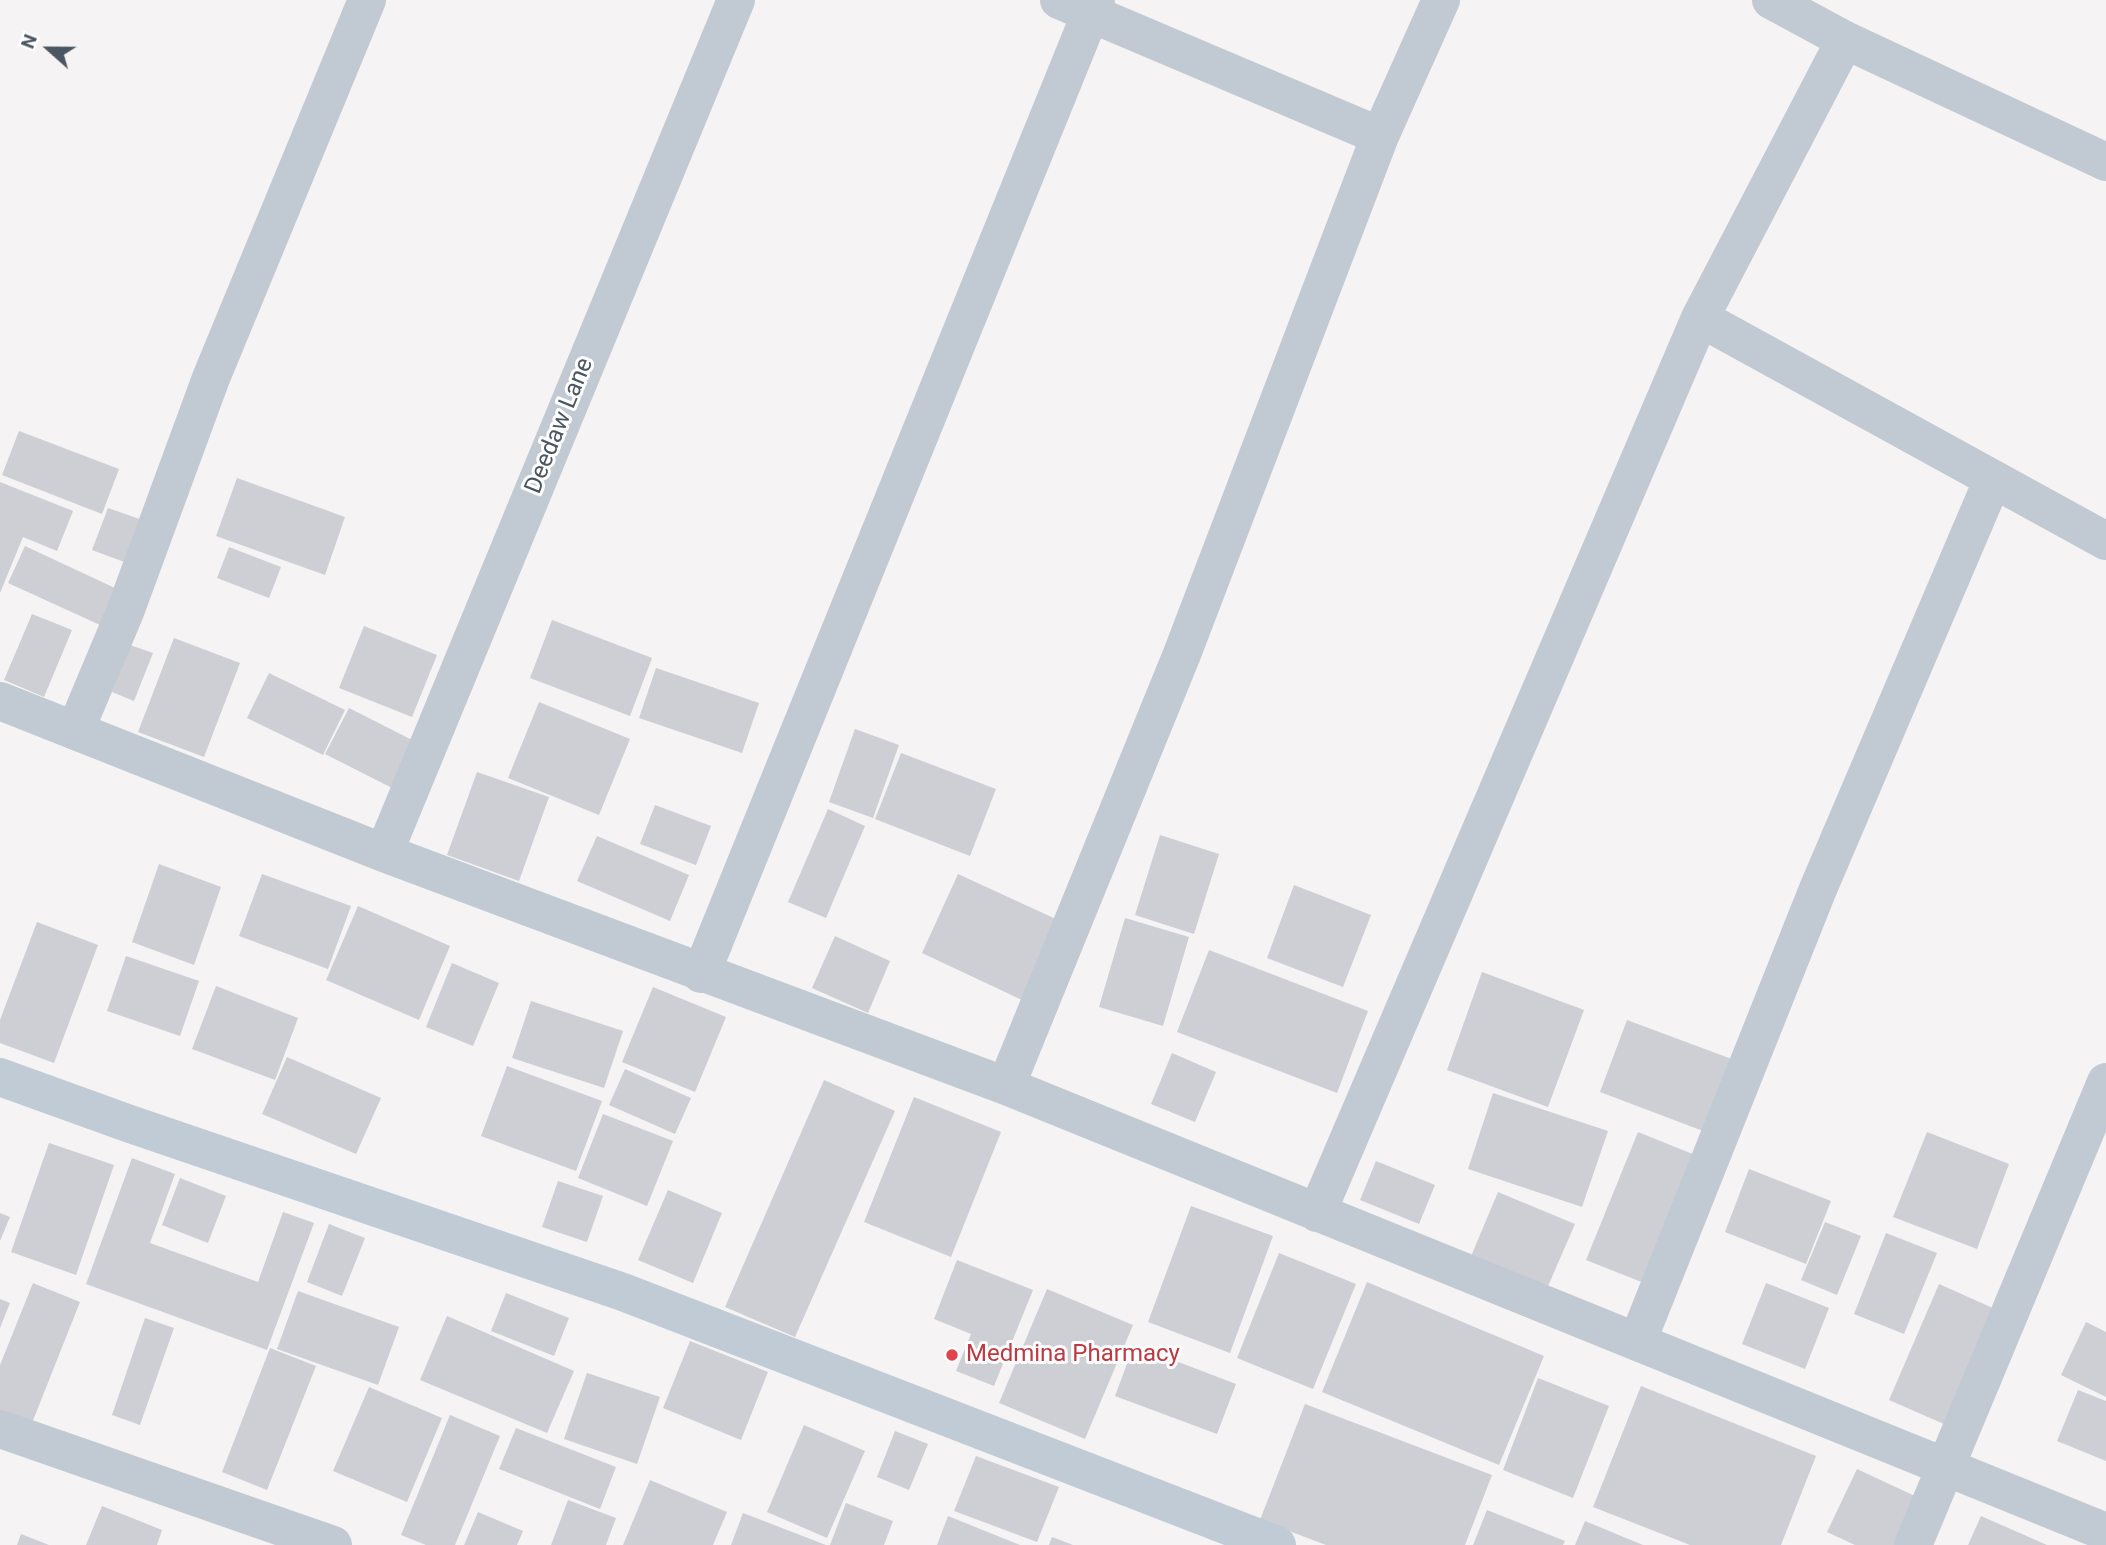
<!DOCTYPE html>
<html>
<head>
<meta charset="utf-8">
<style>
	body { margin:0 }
	#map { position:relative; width:2106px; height:1545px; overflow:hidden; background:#f5f3f3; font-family:Roboto,sans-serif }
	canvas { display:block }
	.north { position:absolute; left:14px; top:14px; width:70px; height:70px; -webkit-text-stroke:5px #fff; paint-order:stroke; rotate:291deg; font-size:19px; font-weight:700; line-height:28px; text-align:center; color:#4a5661 }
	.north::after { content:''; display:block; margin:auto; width:24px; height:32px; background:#4a5661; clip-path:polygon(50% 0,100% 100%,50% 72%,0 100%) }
</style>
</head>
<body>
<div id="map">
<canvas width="2106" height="1545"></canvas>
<div class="north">N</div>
</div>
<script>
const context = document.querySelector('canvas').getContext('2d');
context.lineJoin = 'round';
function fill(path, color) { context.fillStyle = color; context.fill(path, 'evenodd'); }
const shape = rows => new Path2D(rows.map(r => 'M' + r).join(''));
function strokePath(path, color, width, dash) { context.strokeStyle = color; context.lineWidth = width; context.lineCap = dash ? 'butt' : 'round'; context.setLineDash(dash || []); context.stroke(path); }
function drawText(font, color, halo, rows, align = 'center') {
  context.font = font + ' Roboto,sans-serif'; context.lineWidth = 6; context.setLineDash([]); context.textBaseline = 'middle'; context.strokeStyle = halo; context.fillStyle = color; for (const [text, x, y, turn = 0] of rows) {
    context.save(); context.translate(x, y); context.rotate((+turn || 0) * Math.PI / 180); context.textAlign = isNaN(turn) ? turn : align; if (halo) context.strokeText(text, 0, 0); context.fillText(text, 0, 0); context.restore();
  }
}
fill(shape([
	[19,431,119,469,102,514,2,475],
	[237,478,345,517,325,575,216,536],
	[0,482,73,511,57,551,23,537,0,593],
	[108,508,151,523,135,566,92,550],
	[25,546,117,589,100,625,8,583],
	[229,547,281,567,269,598,217,578],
	[32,614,72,630,44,697,4,680],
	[552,620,652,658,630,716,530,678],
	[364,626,437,655,412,717,339,688],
	[174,638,240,663,204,757,138,732],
	[130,645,153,653,134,701,112,692],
	[656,668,759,703,742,753,639,718],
	[269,673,345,710,323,755,247,718],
	[539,702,630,739,599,815,508,778],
	[349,708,418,743,394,789,325,754],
	[855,729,899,745,873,818,829,802],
	[901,753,996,789,970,856,875,819],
	[477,772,549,797,519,881,447,855],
	[655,805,711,826,696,865,640,844],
	[828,809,865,826,826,918,788,902],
	[1160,835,1219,854,1194,934,1135,915],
	[597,836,689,875,670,921,577,881],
	[159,864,221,887,194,965,132,942],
	[262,874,351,906,328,969,239,936],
	[958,874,1058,920,1022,1000,922,953],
	[1294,885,1371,915,1343,987,1267,958],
	[358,906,450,946,419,1020,326,980],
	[1125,918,1189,937,1163,1026,1099,1007],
	[37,922,98,945,54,1063,0,1043,0,1020],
	[835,936,890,961,868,1013,812,988],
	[1209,950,1368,1011,1337,1093,1177,1032],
	[126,956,199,981,180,1036,107,1011],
	[452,963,499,983,473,1046,426,1027],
	[1482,972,1584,1010,1548,1107,1447,1070],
	[216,986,298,1018,275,1080,192,1049],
	[653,987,726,1017,695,1092,622,1062],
	[531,1001,623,1031,604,1088,512,1058],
	[1627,1020,1737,1061,1711,1134,1600,1092],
	[1172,1053,1216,1072,1195,1122,1151,1104],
	[287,1057,381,1098,356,1154,262,1114],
	[507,1066,602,1101,576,1171,481,1136],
	[625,1069,691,1098,675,1134,609,1105],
	[824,1080,895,1111,795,1337,725,1307],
	[1493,1093,1608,1131,1582,1207,1468,1169],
	[914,1097,1001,1132,951,1257,864,1222],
	[603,1114,673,1141,647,1206,578,1178],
	[1638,1132,1705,1159,1654,1287,1586,1260],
	[1927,1132,2009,1164,1977,1249,1893,1217],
	[49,1143,114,1165,76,1275,11,1252],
	[132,1158,175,1174,150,1243,258,1282,283,1212,314,1223,267,1350,86,1284],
	[1376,1161,1435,1185,1419,1224,1360,1200],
	[1749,1169,1831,1201,1806,1264,1725,1232],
	[180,1178,226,1196,208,1243,162,1225],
	[558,1181,603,1196,587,1242,542,1227],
	[668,1190,722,1213,693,1283,638,1260],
	[1498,1192,1575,1224,1545,1293,1469,1261],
	[1191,1206,1273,1236,1230,1353,1148,1322],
	[0,1213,10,1217,0,1241],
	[1825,1222,1861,1236,1837,1295,1801,1280],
	[329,1224,365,1238,342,1296,307,1282],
	[1886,1233,1937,1253,1904,1334,1854,1314],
	[1279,1253,1356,1284,1313,1389,1237,1358],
	[957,1260,1033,1290,994,1386,956,1371,971,1334,934,1319],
	[1367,1282,1544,1356,1499,1465,1322,1392],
	[33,1283,80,1302,30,1428,0,1416,0,1365],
	[1766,1283,1829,1308,1805,1369,1742,1344],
	[1939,1284,2004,1313,1953,1428,1889,1400],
	[1047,1289,1133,1325,1085,1439,999,1403],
	[298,1291,399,1327,378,1385,277,1349],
	[506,1293,569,1318,554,1356,491,1331],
	[0,1299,10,1303,0,1328],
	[447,1316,574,1371,547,1433,420,1380],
	[145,1318,174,1328,140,1425,112,1415],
	[2086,1322,2106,1332,2106,1397,2061,1375],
	[690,1341,768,1372,741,1440,663,1408],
	[1134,1345,1236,1384,1217,1434,1115,1396],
	[270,1348,316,1366,267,1490,222,1472],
	[587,1373,660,1397,637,1464,564,1439],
	[1538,1378,1609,1406,1573,1498,1503,1470],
	[1641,1386,1816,1456,1781,1545,1690,1545,1593,1507],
	[369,1387,442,1418,407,1502,333,1471],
	[2078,1390,2106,1401,2106,1461,2057,1441],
	[1305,1404,1492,1475,1465,1545,1326,1545,1260,1520],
	[450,1415,500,1436,455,1545,426,1545,401,1535],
	[804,1425,865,1451,827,1538,767,1512],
	[516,1428,616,1467,600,1509,499,1469],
	[895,1431,928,1444,909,1490,877,1477],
	[976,1456,1059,1487,1037,1542,954,1511],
	[1857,1469,1917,1497,1894,1545,1855,1545,1827,1532],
	[650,1480,727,1512,713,1545,623,1545],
	[568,1500,616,1518,606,1545,551,1545],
	[846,1503,893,1521,884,1545,830,1545],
	[102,1506,162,1530,157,1545,86,1545],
	[1487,1510,1565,1541,1563,1545,1473,1545],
	[478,1512,523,1531,517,1545,464,1545],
	[743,1513,826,1545,731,1545],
	[948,1516,1020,1545,937,1545],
	[1981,1516,2047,1545,1968,1545],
	[1585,1521,1643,1545,1575,1545],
	[21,1534,49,1545,17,1545],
	[1052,1537,1073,1545,1049,1545]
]), '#cdcfd5');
strokePath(shape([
	[1059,0,1380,136],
	[1771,0,1845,40,2106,162],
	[1700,318,2106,541],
	[0,701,384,853,1006,1086,2106,1532],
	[75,731,125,612,211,378,367,0],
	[384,853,736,0],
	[701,974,1096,0],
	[1006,1086,1182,654,1380,136,1441,0],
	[1317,1213,1700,318,1845,40],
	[1638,1340,1818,889,1993,479],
	[0,1429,333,1545],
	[1913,1545,2106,1082]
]), '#c1cad2', 38);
strokePath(shape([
	[0,1077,130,1124,623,1292,1277,1545]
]), '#c1cbd6', 38);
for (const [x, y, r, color] of [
	[952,1355,7,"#e0444e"]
]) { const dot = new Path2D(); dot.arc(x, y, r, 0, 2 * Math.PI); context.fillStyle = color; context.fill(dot); strokePath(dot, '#fff', 2.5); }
drawText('24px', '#4a5661', '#fff', [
	["Deedaw Lane",560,426,-68]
]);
drawText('24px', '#be3a42', '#fff', [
	["Medmina Pharmacy",966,1355]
], 'left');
</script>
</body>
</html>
